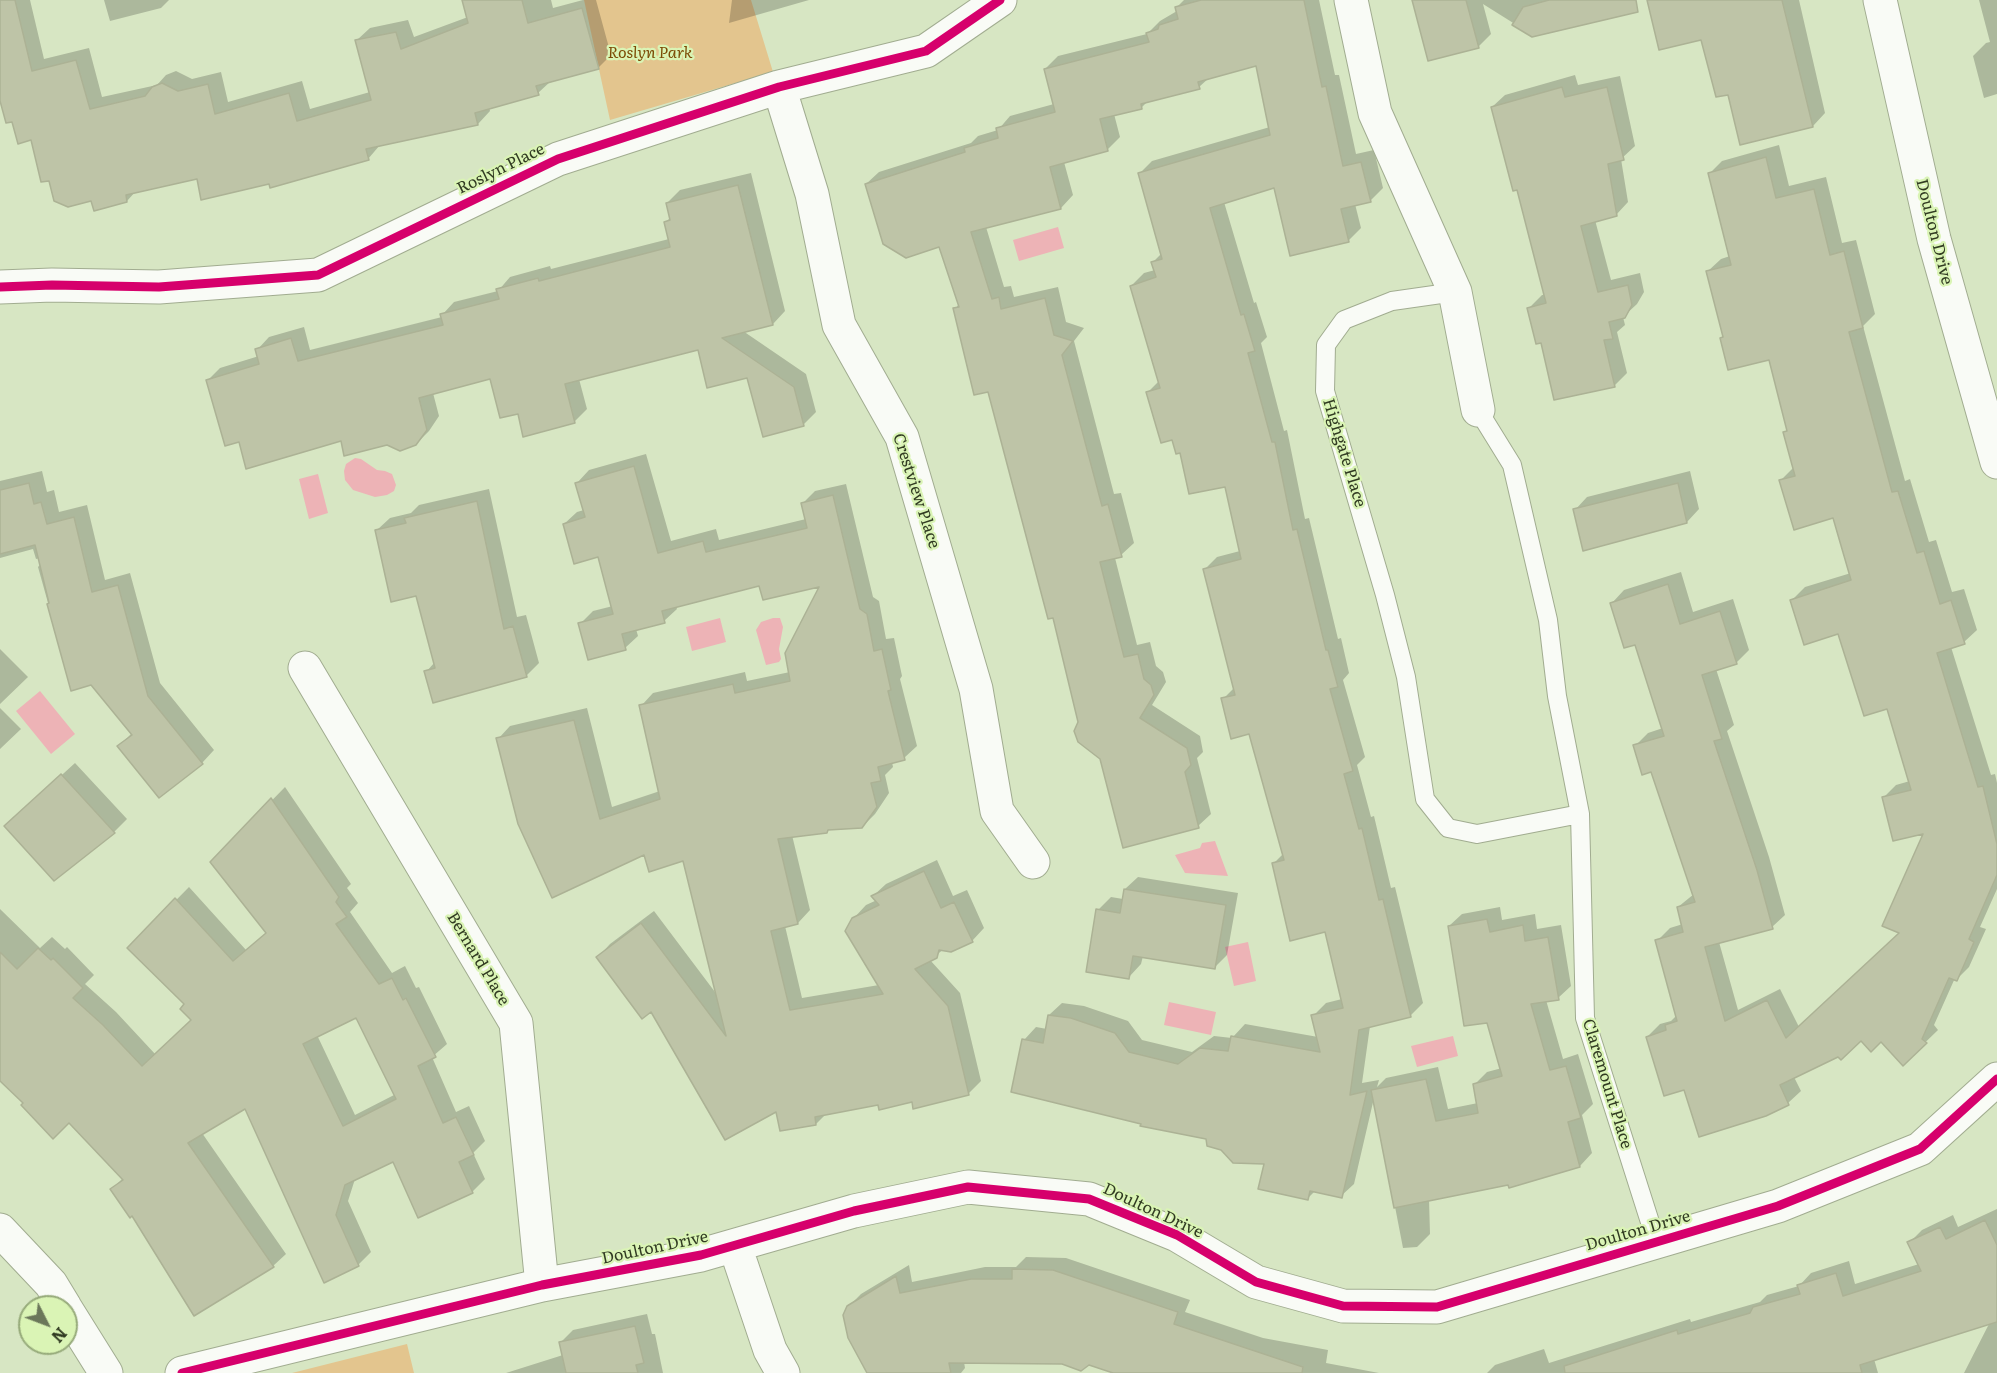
<!DOCTYPE html>
<html>
<head>
<meta charset="utf-8">
<style>
	body { margin:0 }
	#map { position:relative; width:1997px; height:1373px; overflow:hidden; background:#d7e6c3; font-family:Literata,serif }
	canvas { display:block }
	.north { position:absolute; left:18px; top:1295px; width:60px; height:60px; box-sizing:border-box; background:#daf4b5; border:2px solid #96aa7a; border-radius:50%; rotate:132deg; font-size:16px; font-weight:700; line-height:24px; text-align:center; color:#313b22 }
	.north::after { content:''; display:block; margin:auto; width:21px; height:27px; background:#6b775a; clip-path:polygon(50% 0,100% 100%,50% 72%,0 100%) }
</style>
</head>
<body>
<div id="map">
<canvas width="1997" height="1373"></canvas>
<div class="north">N</div>
</div>
<script>
const context = document.querySelector('canvas').getContext('2d');
context.lineJoin = 'round';
function fill(path, color) { context.fillStyle = color; context.fill(path, 'evenodd'); }
const shape = rows => new Path2D(rows.map(r => 'M' + r).join(''));
function strokePath(path, color, width, dash) { context.strokeStyle = color; context.lineWidth = width; context.lineCap = dash ? 'butt' : 'round'; context.setLineDash(dash || []); context.stroke(path); }
function drawText(font, color, halo, rows, align = 'center') {
  context.font = font + ' Literata,serif'; context.lineWidth = 4.5; context.setLineDash([]); context.textBaseline = 'middle'; context.strokeStyle = halo; context.fillStyle = color; for (const [text, x, y, turn = 0] of rows) {
    context.save(); context.translate(x, y); context.rotate((+turn || 0) * Math.PI / 180); context.textAlign = isNaN(turn) ? turn : align; if (halo) context.strokeText(text, 0, 0); context.fillText(text, 0, 0); context.restore();
  }
}
fill(shape([
	[584,0,751,0,773,72,610,120],
	[407,1344,414,1373,292,1373]
]), '#e3c58e');
fill(shape([
	[1058,227,1064,248,1019,261,1013,240],
	[355,458,361,459,377,470,385,471,392,474,396,485,394,491,387,495,375,497,353,490,345,480,344,471,346,464],
	[318,474,328,513,309,519,299,479],
	[720,618,726,642,692,651,686,627],
	[773,618,780,618,783,627,779,649,781,659,779,662,766,665,756,630,761,622],
	[40,691,75,734,51,754,16,711],
	[1215,841,1228,876,1185,873,1175,855,1200,848,1202,843],
	[1248,942,1256,981,1234,986,1225,947],
	[1169,1002,1216,1012,1211,1035,1164,1025],
	[1453,1036,1458,1056,1417,1067,1411,1046]
]), '#edb3b6');
fill(shape([
	[0,0,30,0,44,59,89,48,102,97,157,85,166,75,176,71,192,79,221,72,228,102,302,81,310,109,370,92,357,40,370,28,408,20,414,37,468,17,464,0,551,0,553,8,583,0,596,0,611,55,598,68,551,81,538,93,489,107,490,111,478,124,380,145,368,159,270,182,198,178,136,191,127,201,50,179,32,138,13,120,0,95],
	[104,0,169,0,161,8,110,21],
	[732,0,809,0,729,23],
	[1184,0,1319,0,1335,75,1339,75,1356,154,1374,150,1383,188,1370,201,1355,204,1361,228,1348,241,1275,186,1224,202,1254,303,1256,302,1267,337,1261,343,1284,431,1287,430,1305,519,1309,518,1338,639,1341,638,1349,673,1343,680,1365,757,1357,765,1371,817,1374,816,1391,888,1395,887,1423,1003,1410,1016,1370,1026,1362,1083,1379,1080,1377,1087,1386,1078,1438,1067,1448,1109,1478,1103,1475,1084,1487,1072,1502,1068,1488,1021,1449,926,1462,914,1500,907,1502,920,1535,914,1537,929,1561,925,1571,986,1558,998,1546,1000,1563,1059,1578,1054,1593,1104,1582,1115,1592,1153,1580,1166,1429,1199,1430,1234,1417,1247,1403,1248,1374,1098,1354,1184,1341,1196,1316,1190,1307,1199,1266,1163,1222,1148,1208,1138,1142,1123,1024,1040,1036,1027,1047,1029,1049,1015,1062,1003,1084,1006,1128,1021,1142,1040,1192,1052,1214,1036,1232,1038,1245,1024,1318,1037,1313,1016,1326,1003,1342,999,1326,930,1273,864,1284,853,1251,732,1223,699,1235,687,1204,570,1217,557,1240,551,1226,485,1181,451,1148,392,1159,381,1131,286,1144,273,1155,270,1153,262,1162,253,1139,174,1152,161,1270,127,1257,65,1209,78,1199,87,1148,101,1142,107,1114,114,1120,137,1107,150,1064,162,1073,195,1061,208,986,227,1004,287,1011,286,1014,297,1058,287,1066,322,1084,328,1074,341,1114,494,1121,493,1134,543,1121,555,1115,558,1137,645,1150,642,1156,666,1163,672,1166,682,1152,705,1200,736,1203,752,1197,758,1211,814,1198,826,1101,758,1080,722,1054,616,989,390,955,309,959,304,940,245,866,184,879,172,971,143,978,136,998,130,1010,116,1054,104,1045,69,1058,56,1147,34,1160,21,1177,11,1176,8],
	[1413,0,1559,0,1526,31,1483,4,1491,34,1478,47],
	[1649,0,1799,0,1825,113,1813,126,1729,93,1703,38],
	[1979,0,1997,0,1997,94,1984,98,1973,56,1986,43,1990,42],
	[1575,75,1578,85,1620,76,1635,146,1621,159,1628,202,1616,215,1595,220,1611,280,1640,273,1644,292,1637,304,1623,317,1625,325,1617,332,1627,373,1614,386,1542,341,1529,308,1542,295,1545,295,1518,188,1492,107,1505,95],
	[1779,145,1789,186,1826,177,1842,243,1856,240,1875,314,1863,326,1905,481,1910,479,1929,542,1936,540,1952,592,1964,589,1977,630,1964,642,1951,647,1991,775,1995,774,1997,783,1997,889,1980,927,1986,929,1969,967,1957,979,1955,978,1934,1025,1938,1030,1903,1064,1881,1040,1861,1039,1838,1055,1794,1077,1801,1091,1788,1103,1765,1115,1685,1088,1647,1037,1660,1024,1671,1021,1677,1015,1657,941,1670,928,1683,924,1678,907,1694,894,1652,770,1635,746,1648,733,1663,728,1636,643,1612,603,1624,590,1681,572,1693,612,1733,599,1749,650,1736,663,1716,669,1734,725,1727,731,1769,857,1785,915,1772,927,1719,942,1738,1010,1780,989,1799,1027,1901,932,1925,832,1883,798,1896,785,1910,781,1888,708,1839,632,1792,600,1805,587,1851,573,1834,516,1781,480,1793,468,1785,432,1788,429,1770,358,1722,338,1724,336,1708,271,1721,259,1730,256,1710,173,1722,161],
	[751,173,785,311,773,324,743,331,806,374,816,412,803,425,748,376,699,348,579,379,587,409,574,422,491,377,433,393,439,416,429,431,416,444,342,440,240,440,208,380,220,368,259,356,257,350,269,337,304,327,310,350,442,317,442,315,454,302,498,291,510,277,550,266,551,269,669,239,665,223,671,217,667,203,680,190],
	[646,454,671,541,716,529,719,540,806,519,802,504,815,491,846,484,873,597,879,601,886,639,894,638,902,676,900,679,917,746,904,758,892,762,893,767,885,775,889,793,875,814,862,827,829,828,792,835,810,910,798,923,785,926,802,998,879,985,853,919,866,905,877,900,873,896,886,884,937,860,953,896,967,890,984,928,972,941,944,949,930,960,960,993,981,1081,968,1094,879,1103,826,1114,816,1124,651,1010,598,957,610,944,654,911,718,996,684,859,645,853,553,896,498,739,510,726,587,708,612,807,660,791,641,706,653,693,745,672,747,681,790,672,822,585,760,584,676,606,677,609,664,621,636,629,638,636,625,648,580,624,593,611,613,606,599,555,564,524,577,512,584,510,577,483,589,470],
	[42,471,47,492,54,490,59,512,87,505,105,580,130,573,160,683,214,750,202,763,119,746,132,733,92,683,72,689,38,567,48,556,36,559,33,549,0,558,0,481],
	[1690,471,1699,509,1687,522,1575,510,1587,497],
	[489,489,517,617,526,615,539,663,526,676,426,672,435,662,417,594,377,530,390,518,411,513,419,505],
	[0,649,28,677,0,704],
	[0,708,21,729,0,749],
	[75,763,127,819,114,832,54,879,19,814],
	[285,787,351,884,347,888,358,903,350,912,392,973,405,966,416,988,419,987,447,1044,432,1057,456,1112,469,1106,485,1141,473,1153,485,1179,472,1192,394,1160,355,1179,348,1201,371,1252,358,1265,324,1281,246,1107,202,1133,286,1254,273,1266,133,1214,112,1189,123,1178,69,1121,25,1103,0,1079,0,909,40,948,52,937,65,949,67,947,94,975,85,984,116,1012,156,1055,193,1019,187,1004,129,948,189,887,246,950,268,932,212,862],
	[356,1016,396,1094,355,1115,317,1035],
	[1138,877,1238,893,1227,955,1215,967,1143,956,1141,964,1129,977,1098,910,1111,897,1123,899,1125,889],
	[1997,1209,1997,1373,1964,1373,1990,1322,1874,1359,1878,1373,1487,1373,1495,1365,1544,1349,1549,1363,1690,1319,1691,1322,1760,1302,1767,1295,1799,1286,1811,1273,1849,1261,1855,1284,1919,1264,1909,1243,1922,1230,1953,1215,1958,1227],
	[1026,1257,1066,1258,1190,1300,1185,1312,1263,1338,1328,1350,1326,1363,1379,1373,1174,1373,1122,1363,964,1362,965,1368,961,1373,869,1373,848,1307,861,1294,909,1265,912,1282,985,1267,1016,1267],
	[647,1314,652,1334,655,1334,663,1373,506,1373,563,1355,560,1343,573,1330]
]), '#0003');
const building = shape([
	[0,0,15,0,32,71,76,60,90,109,145,96,152,87,162,83,178,91,208,84,215,114,289,93,297,121,371,100,355,40,396,32,401,49,468,23,462,0,522,0,528,23,582,8,599,69,536,86,539,95,475,113,478,125,366,149,369,160,270,188,269,184,201,200,197,179,126,195,127,202,94,211,91,201,68,207,54,201,49,181,41,182,31,140,18,144,12,122,6,123,0,101,0,0],
	[1201,0,1304,0,1322,87,1326,86,1343,166,1361,162,1371,202,1341,209,1349,242,1290,256,1274,188,1210,208,1241,315,1244,314,1255,351,1248,353,1272,442,1275,442,1293,530,1297,529,1326,650,1328,650,1338,687,1330,689,1353,771,1344,774,1359,829,1362,828,1379,900,1383,899,1411,1017,1359,1030,1350,1095,1367,1091,1342,1198,1310,1191,1308,1200,1258,1189,1264,1164,1233,1163,1221,1150,1207,1146,1206,1139,1140,1126,1141,1124,1011,1092,1022,1039,1043,1043,1048,1015,1071,1018,1115,1033,1129,1052,1178,1064,1200,1048,1228,1051,1231,1036,1320,1052,1311,1015,1343,1008,1325,932,1290,941,1272,863,1284,860,1249,734,1231,739,1221,698,1235,695,1203,569,1241,559,1225,487,1189,494,1180,453,1176,454,1172,440,1161,443,1146,392,1160,388,1130,286,1156,277,1151,262,1162,259,1138,173,1270,135,1256,66,1198,82,1200,89,1141,104,1142,109,1100,119,1108,151,1050,167,1061,209,971,232,992,299,999,297,1001,309,1045,298,1054,335,1073,341,1062,355,1102,506,1108,504,1122,557,1100,562,1124,657,1138,654,1144,679,1151,685,1154,695,1140,718,1187,748,1191,765,1185,772,1199,828,1123,848,1100,759,1078,742,1074,731,1078,722,1053,618,1048,619,988,392,974,395,953,308,959,307,939,247,906,258,883,244,865,184,965,152,964,148,998,138,996,128,1055,112,1044,69,1149,42,1146,33,1158,29,1159,25,1178,19,1175,7,1201,0],
	[1412,0,1466,0,1479,48,1428,61,1412,0],
	[1549,0,1636,0,1638,12,1532,37,1512,25,1523,7,1549,0],
	[1647,0,1782,0,1813,127,1740,145,1728,95,1716,97,1701,40,1659,50,1647,0],
	[1562,87,1565,97,1607,87,1624,160,1608,164,1617,216,1581,226,1598,292,1628,285,1632,305,1625,318,1609,322,1613,339,1604,340,1615,387,1554,400,1541,343,1536,344,1527,308,1546,303,1517,190,1513,191,1491,107,1562,87],
	[1766,157,1776,198,1814,189,1830,255,1844,251,1863,328,1849,332,1892,492,1898,491,1917,553,1924,551,1940,604,1951,600,1965,644,1937,653,1978,787,1983,786,1997,844,1997,875,1969,939,1974,942,1957,981,1949,978,1922,1039,1927,1043,1903,1066,1881,1042,1871,1052,1861,1041,1841,1060,1838,1057,1780,1085,1789,1105,1766,1116,1699,1137,1684,1090,1664,1096,1646,1037,1666,1030,1665,1025,1677,1021,1655,940,1683,932,1677,907,1695,902,1651,772,1642,775,1633,745,1664,736,1635,645,1624,648,1610,603,1668,584,1680,624,1720,611,1737,664,1702,675,1722,739,1714,741,1757,870,1773,929,1705,947,1725,1021,1767,1000,1786,1038,1899,933,1882,926,1923,834,1893,841,1882,797,1911,790,1887,709,1864,716,1838,634,1804,645,1790,600,1851,580,1833,518,1794,530,1779,480,1795,476,1783,432,1787,431,1769,360,1728,370,1720,338,1723,337,1706,271,1731,265,1708,173,1766,157],
	[738,185,773,325,722,338,794,387,804,426,763,437,747,378,707,388,698,350,565,384,575,423,523,437,518,414,500,418,490,379,419,398,427,430,416,445,400,451,387,445,344,456,341,441,246,469,239,442,225,446,206,380,259,364,255,349,291,338,298,361,443,325,440,314,499,299,496,289,538,278,539,281,670,247,664,222,670,220,666,203,738,185],
	[634,466,658,553,703,541,706,552,807,528,801,503,833,495,860,609,867,614,874,651,882,649,891,690,888,691,905,760,878,767,881,781,871,783,877,807,862,828,828,830,827,833,778,839,798,924,771,931,790,1010,883,994,845,931,852,918,879,905,871,896,924,871,941,908,954,902,973,942,951,952,939,950,937,958,915,969,948,1006,969,1095,913,1109,912,1102,879,1110,878,1105,815,1117,816,1125,780,1131,776,1112,725,1140,651,1012,642,1019,596,957,641,923,726,1036,683,861,649,872,644,855,552,898,518,824,496,738,574,720,600,819,660,799,639,705,733,684,735,693,790,681,785,653,819,587,763,600,759,586,662,611,665,623,622,634,626,650,588,660,578,623,613,614,598,557,574,564,563,524,585,517,575,483,634,466],
	[29,483,34,504,41,502,47,524,74,517,92,592,118,585,148,696,203,764,159,798,117,746,132,735,91,685,71,691,47,604,49,603,35,545,0,554,0,490,29,483],
	[1678,483,1687,523,1583,551,1573,509,1678,483],
	[477,501,504,629,513,626,527,677,433,703,424,671,435,668,416,596,391,602,375,530,406,523,404,518,477,501],
	[61,774,115,833,54,881,4,826,61,774],
	[271,798,339,897,336,902,347,917,336,924,379,984,392,978,403,1000,406,998,436,1057,418,1066,443,1123,456,1117,474,1155,459,1162,473,1193,418,1218,393,1162,345,1185,336,1215,359,1266,324,1283,245,1109,188,1143,274,1267,194,1316,132,1216,130,1218,110,1189,123,1180,69,1123,53,1139,21,1105,23,1103,0,1081,0,952,17,969,38,948,51,960,53,958,83,988,73,998,103,1025,142,1066,191,1020,180,1009,184,1004,127,948,175,898,233,961,266,933,210,862,271,798],
	[356,1018,396,1099,343,1126,303,1044,356,1018],
	[1124,889,1226,905,1215,969,1133,956,1129,979,1086,972,1096,909,1120,913,1124,889],
	[1487,919,1490,932,1523,925,1525,941,1548,937,1559,1000,1531,1004,1550,1070,1566,1066,1581,1118,1568,1122,1580,1167,1509,1188,1508,1185,1394,1208,1371,1090,1426,1079,1436,1121,1478,1113,1473,1084,1502,1076,1487,1023,1464,1026,1448,926,1487,919],
	[1985,1220,1997,1245,1997,1322,1860,1365,1862,1373,1565,1373,1564,1366,1677,1330,1678,1334,1750,1313,1753,1307,1800,1294,1797,1285,1836,1273,1843,1296,1921,1271,1907,1242,1940,1227,1946,1239,1985,1220],
	[1012,1269,1053,1270,1178,1312,1174,1324,1303,1367,1302,1373,1113,1373,1089,1365,1081,1371,1062,1364,949,1363,951,1373,867,1373,848,1338,843,1315,847,1306,896,1276,900,1293,971,1279,1012,1279,1012,1269],
	[635,1326,644,1363,636,1365,638,1373,566,1373,559,1342,635,1326]
]);
fill(building, '#bec4a7');
strokePath(building, '#acb295', 1.5);
const service = shape([
	[1455,292,1392,301,1344,320,1326,345,1325,391,1385,595,1406,677,1425,799,1448,828,1477,834,1580,814],
	[1478,410,1512,465,1548,620,1557,696,1580,814,1585,1018,1656,1241]
]);
const minor = shape([
	[1351,0,1375,113,1455,292,1478,410],
	[1880,0,1934,239,1997,462],
	[779,87,812,194,839,325,902,437,976,689,997,811,1033,862],
	[0,287,52,285,159,287,318,275,558,159,779,87,926,51,1000,0],
	[305,668,516,1023,542,1285],
	[0,1230,51,1284,65,1307],
	[735,1246,770,1350,783,1373],
	[66,1309,106,1373],
	[182,1373,542,1285,701,1255,854,1211,968,1187,1089,1199,1177,1235,1256,1282,1343,1306,1437,1307,1778,1206,1920,1149,1997,1079]
]);
strokePath(service, '#a1ac90', 20);
strokePath(minor, '#a1ac90', 35);
strokePath(service, '#f9fbf6', 18);
strokePath(minor, '#f9fbf6', 33);
strokePath(shape([
	[0,287,52,285,159,287,318,275,558,159,779,87,926,51,1000,0],
	[182,1373,542,1285,701,1255,854,1211,968,1187,1089,1199,1177,1235,1256,1282,1343,1306,1437,1307,1778,1206,1920,1149,1997,1079]
]), '#d6006c', 9);
drawText('italic 16px', '#7c4b06', '#daf4b5', [
	["Roslyn Park",650,53]
]);
drawText('16px', '#313b22', '#daf4b5', [
	["Roslyn Place",501,169,-26],
	["Doulton Drive",1934,232,76],
	["Highgate Place",1344,453,73],
	["Crestview Place",916,491,72],
	["Bernard Place",478,959,59],
	["Claremount Place",1607,1084,73],
	["Doulton Drive",1153,1211,25],
	["Doulton Drive",1638,1231,-16],
	["Doulton Drive",655,1248,-12]
]);
</script>
</body>
</html>
